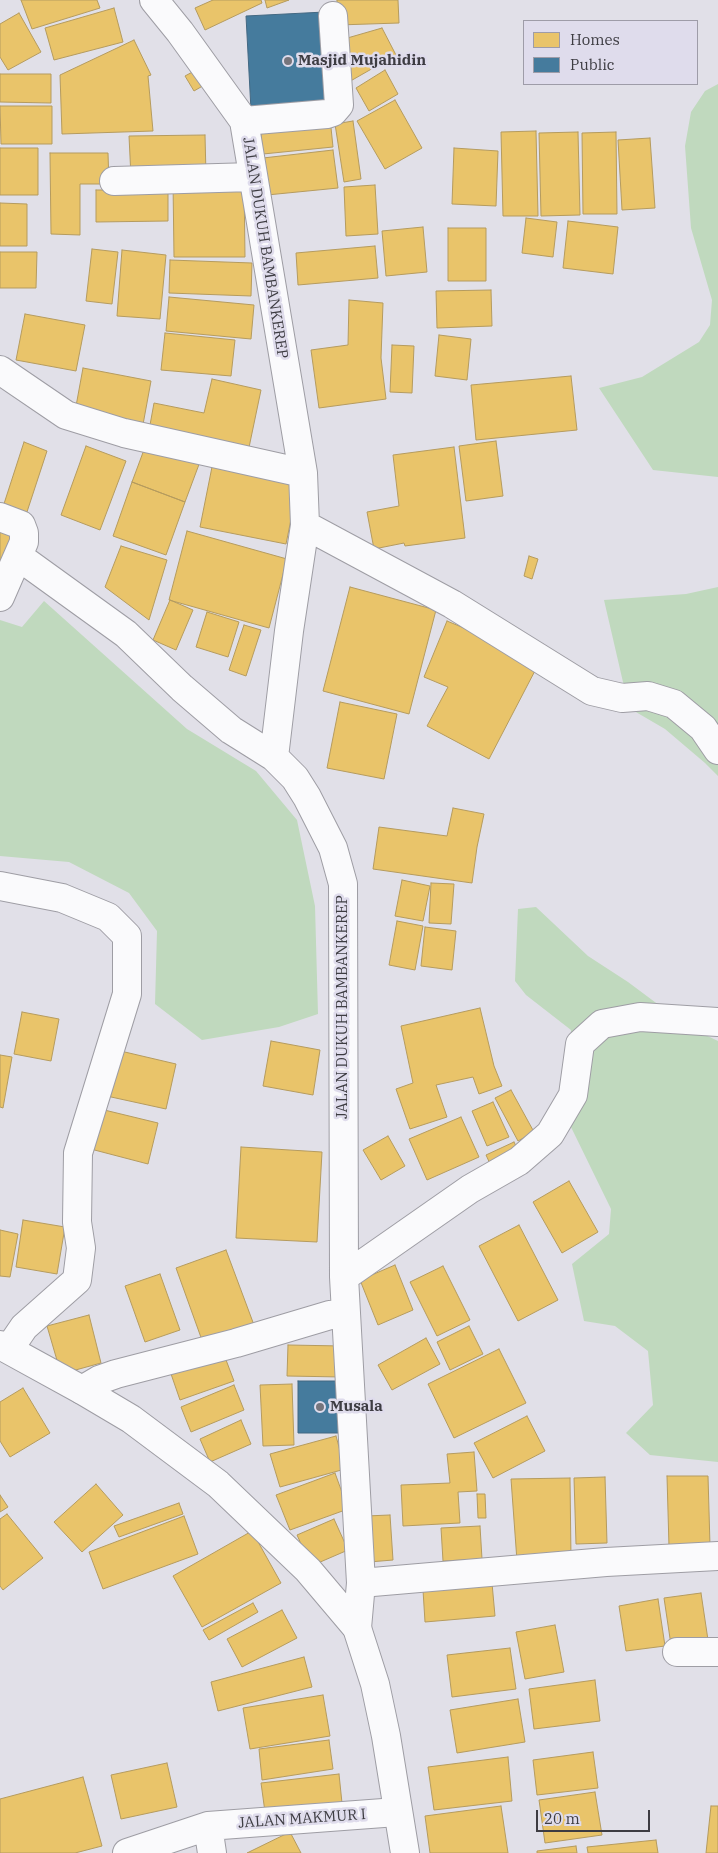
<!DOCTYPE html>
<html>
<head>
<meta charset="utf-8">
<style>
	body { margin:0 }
	#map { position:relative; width:718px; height:1853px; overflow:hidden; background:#e1e0e8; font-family:"IBM Plex Serif",serif }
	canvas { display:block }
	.legend { position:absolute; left:523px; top:20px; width:175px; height:65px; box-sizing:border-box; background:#dfdcec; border:1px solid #9e9ca8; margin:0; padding:6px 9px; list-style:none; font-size:15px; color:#3d3c42 }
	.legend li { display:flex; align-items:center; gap:10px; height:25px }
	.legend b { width:25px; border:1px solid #9e9ca8 }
	.scale { position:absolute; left:536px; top:1810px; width:114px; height:22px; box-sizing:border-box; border:2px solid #3d3c42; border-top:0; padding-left:6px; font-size:15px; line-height:18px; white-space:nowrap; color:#3d3c42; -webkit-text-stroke:4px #dfdcec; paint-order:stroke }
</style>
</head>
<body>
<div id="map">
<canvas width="718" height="1853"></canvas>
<ul class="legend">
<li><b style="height:14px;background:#e9c46a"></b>Homes</li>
<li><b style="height:14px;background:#457b9d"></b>Public</li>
</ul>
<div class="scale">20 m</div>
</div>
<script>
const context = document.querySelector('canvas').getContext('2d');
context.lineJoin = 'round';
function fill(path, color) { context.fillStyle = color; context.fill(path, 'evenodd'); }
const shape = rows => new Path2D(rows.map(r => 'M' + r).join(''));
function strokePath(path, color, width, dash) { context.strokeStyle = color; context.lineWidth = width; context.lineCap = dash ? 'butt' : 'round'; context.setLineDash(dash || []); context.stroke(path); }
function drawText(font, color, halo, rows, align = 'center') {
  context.font = font + ' "IBM Plex Serif",serif'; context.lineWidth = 5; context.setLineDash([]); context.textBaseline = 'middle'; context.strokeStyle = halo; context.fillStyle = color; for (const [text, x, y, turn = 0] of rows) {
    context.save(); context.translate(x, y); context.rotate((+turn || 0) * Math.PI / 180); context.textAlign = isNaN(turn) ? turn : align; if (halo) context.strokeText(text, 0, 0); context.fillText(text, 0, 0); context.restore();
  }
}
fill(shape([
	[718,84,718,477,653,470,599,388,642,377,699,342,710,325,712,300,691,228,685,146,691,112,705,91],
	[718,587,718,776,705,763,665,729,629,708,604,600,686,594],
	[44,601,187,729,256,771,297,820,315,906,318,1014,279,1027,202,1040,155,1004,157,931,129,893,69,862,0,856,0,620,22,627],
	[536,907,588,956,628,982,687,1026,718,1041,718,1462,650,1455,626,1433,653,1405,648,1351,615,1326,584,1321,572,1264,609,1234,611,1209,570,1125,571,1030,526,995,515,981,518,909]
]), '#c0d9be');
const homes = shape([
	[21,0,97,0,100,8,32,29,21,0],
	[213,0,261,0,262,3,205,30,195,8,213,0],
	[265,0,289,0,267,8,265,0],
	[337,0,398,0,399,23,338,25,337,0],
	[114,8,123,42,54,60,45,28,114,8],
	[19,13,41,52,8,70,0,57,0,24,19,13],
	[382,28,396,55,340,87,337,41,382,28],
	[134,40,151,75,148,76,153,131,62,134,60,75,134,40],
	[198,69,206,84,194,91,185,76,198,69],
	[385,70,398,94,369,111,356,88,385,70],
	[0,74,51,74,51,103,0,102,0,74],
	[395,100,422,148,385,169,357,121,395,100],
	[0,106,52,106,52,144,1,144,0,106],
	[330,118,333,147,263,154,260,125,330,118],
	[353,121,361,179,344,182,335,124,353,121],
	[536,131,538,216,503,216,501,132,536,131],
	[578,132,580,215,541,216,539,133,578,132],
	[616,132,617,214,583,214,582,133,616,132],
	[205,135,206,175,131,177,129,136,205,135],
	[650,138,655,208,622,210,618,140,650,138],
	[0,148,38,148,38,195,0,195,0,148],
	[454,148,498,151,496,206,452,204,454,148],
	[333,150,338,188,267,195,263,158,333,150],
	[50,153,108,153,109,184,80,184,80,235,51,234,50,153],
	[173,181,244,181,245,257,174,257,173,181],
	[375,185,378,234,346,236,344,187,375,185],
	[96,190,168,190,168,221,96,222,96,190],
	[0,203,27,204,27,246,0,246,0,203],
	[526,218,557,222,553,257,522,253,526,218],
	[568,221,618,227,613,274,563,268,568,221],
	[423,227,427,272,386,276,382,231,423,227],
	[448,228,486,228,486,281,448,281,448,228],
	[375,246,378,278,298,285,296,253,375,246],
	[92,249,118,252,112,304,86,301,92,249],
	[122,250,166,255,160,319,117,316,122,250],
	[0,252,37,252,36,288,0,288,0,252],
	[170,260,252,263,251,296,169,293,170,260],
	[491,290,492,326,437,328,436,291,491,290],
	[169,297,254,305,251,339,166,331,169,297],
	[349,300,383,303,381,358,386,399,319,408,311,350,348,345,349,300],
	[25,314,85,325,76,371,16,360,25,314],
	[165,333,235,340,231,376,161,370,165,333],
	[439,335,471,339,467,380,435,376,439,335],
	[392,345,414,346,412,393,390,392,392,345],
	[83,368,151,381,142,430,74,417,83,368],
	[571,376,577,430,476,440,471,385,571,376],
	[212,379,261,390,247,457,148,436,154,403,204,413,212,379],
	[148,439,201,459,185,502,132,482,148,439],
	[496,441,503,496,466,501,459,446,496,441],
	[24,442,47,451,24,521,1,513,24,442],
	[86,446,126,461,100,530,61,515,86,446],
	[454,447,465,538,405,546,404,543,374,549,367,512,399,506,393,455,454,447],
	[214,457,300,475,286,544,200,527,214,457],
	[132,482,185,502,166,555,113,536,132,482],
	[0,524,22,533,0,591,0,524],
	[187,531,287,559,269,628,169,600,187,531],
	[121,546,167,560,149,620,105,587,121,546],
	[529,556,538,559,532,579,524,576,529,556],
	[350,587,436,610,409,714,323,691,350,587],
	[170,600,193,610,176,650,153,640,170,600],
	[207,612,239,622,228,657,196,647,207,612],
	[447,621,476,633,538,665,489,759,427,726,448,687,424,677,447,621],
	[244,625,261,630,246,676,229,670,244,625],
	[340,702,397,714,384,779,327,768,340,702],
	[453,808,484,814,477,847,472,883,373,869,379,827,447,836,453,808],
	[402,880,430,886,423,921,395,916,402,880],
	[431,883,454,884,451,924,429,923,431,883],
	[397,921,423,926,415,970,389,965,397,921],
	[425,927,456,931,452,970,421,966,425,927],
	[480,1008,494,1066,502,1086,479,1094,473,1077,436,1085,447,1117,410,1129,396,1089,413,1083,401,1026,480,1008],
	[22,1012,59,1019,51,1061,14,1054,22,1012],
	[271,1041,320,1050,313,1095,263,1086,271,1041],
	[112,1049,176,1064,166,1109,102,1095,112,1049],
	[0,1055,12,1057,3,1108,0,1107,0,1055],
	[511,1090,534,1132,518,1141,495,1098,511,1090],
	[493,1102,509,1137,487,1146,472,1111,493,1102],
	[92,1107,158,1123,148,1164,83,1147,92,1107],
	[461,1117,479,1157,427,1180,409,1139,461,1117],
	[388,1136,405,1166,381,1180,363,1150,388,1136],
	[514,1142,520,1154,492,1168,486,1155,514,1142],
	[241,1147,322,1152,317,1242,236,1238,241,1147],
	[569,1181,598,1232,562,1253,533,1202,569,1181],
	[23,1220,65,1227,57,1274,16,1267,23,1220],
	[519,1225,558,1300,518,1321,479,1246,519,1225],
	[0,1230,18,1234,10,1277,0,1276,0,1230],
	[226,1250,254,1325,203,1343,176,1268,226,1250],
	[395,1265,413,1310,378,1325,360,1280,395,1265],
	[443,1266,470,1320,437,1336,410,1282,443,1266],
	[160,1274,180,1330,145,1342,125,1286,160,1274],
	[89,1315,101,1363,61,1374,47,1326,89,1315],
	[469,1326,483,1354,450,1370,437,1342,469,1326],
	[426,1338,440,1364,392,1390,378,1365,426,1338],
	[288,1345,342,1346,342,1377,287,1376,288,1345],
	[499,1349,526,1403,454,1438,428,1384,499,1349],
	[223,1352,234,1381,180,1400,170,1371,223,1352],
	[292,1384,294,1445,263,1446,260,1385,292,1384],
	[234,1385,244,1410,191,1432,181,1407,234,1385],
	[23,1388,50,1433,10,1457,0,1441,0,1402,23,1388],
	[527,1416,545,1451,493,1478,474,1443,527,1416],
	[241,1420,251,1444,210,1462,200,1439,241,1420],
	[336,1436,345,1469,280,1487,270,1454,336,1436],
	[474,1452,477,1491,458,1492,460,1523,403,1526,401,1485,450,1483,447,1454,474,1452],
	[335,1473,348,1509,290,1530,276,1495,335,1473],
	[667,1476,708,1476,710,1546,669,1547,667,1476],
	[605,1477,607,1543,576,1544,574,1478,605,1477],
	[570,1478,571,1558,517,1561,511,1479,570,1478],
	[96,1484,123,1515,82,1552,54,1522,96,1484],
	[477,1494,485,1494,486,1518,478,1518,477,1494],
	[0,1495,8,1507,0,1512,0,1495],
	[179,1503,183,1514,119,1537,114,1526,179,1503],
	[7,1514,43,1558,3,1590,0,1586,0,1519,7,1514],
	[390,1515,393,1560,369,1562,366,1516,390,1515],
	[184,1516,198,1554,103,1589,89,1552,184,1516],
	[334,1519,348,1550,311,1566,297,1535,334,1519],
	[480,1526,482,1559,443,1561,441,1528,480,1526],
	[252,1531,281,1583,202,1627,173,1576,252,1531],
	[492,1583,495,1616,425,1622,423,1590,492,1583],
	[701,1593,708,1640,671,1645,664,1598,701,1593],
	[658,1599,665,1646,626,1651,619,1606,658,1599],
	[253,1603,258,1612,209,1640,203,1630,253,1603],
	[282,1610,297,1638,242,1667,227,1639,282,1610],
	[555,1625,564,1672,525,1679,516,1632,555,1625],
	[510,1648,516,1689,452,1697,447,1655,510,1648],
	[304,1657,312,1687,218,1711,211,1682,304,1657],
	[595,1680,600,1721,534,1729,529,1689,595,1680],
	[323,1695,330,1736,250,1749,243,1708,323,1695],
	[518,1699,525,1742,457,1753,450,1710,518,1699],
	[329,1740,333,1769,262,1780,259,1749,329,1740],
	[593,1752,598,1788,537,1795,533,1760,593,1752],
	[508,1757,512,1801,434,1810,428,1767,508,1757],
	[167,1763,177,1807,121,1819,111,1775,167,1763],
	[339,1774,342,1803,265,1812,261,1783,339,1774],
	[83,1777,102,1846,75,1853,0,1853,0,1799,83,1777],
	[595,1792,602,1835,545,1843,539,1800,595,1792],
	[501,1806,508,1853,430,1853,425,1816,501,1806],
	[711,1806,718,1806,718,1853,706,1853,711,1806],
	[290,1832,301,1853,247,1853,290,1832],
	[656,1840,658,1853,588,1853,587,1847,656,1840],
	[576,1846,577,1853,537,1853,537,1851,576,1846]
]);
fill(homes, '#e9c46a');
strokePath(homes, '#b59b5e', 1);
const public = shape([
	[325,12,330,107,251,110,246,16,325,12],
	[298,1381,343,1381,343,1433,298,1433,298,1381]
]);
fill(public, '#457b9d');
strokePath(public, '#436882', 1);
const street = shape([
	[154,0,180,32,244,121,303,473,305,525,289,631,274,757],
	[244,121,327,114,333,112,339,105,333,16],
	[114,181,253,177],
	[0,370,66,415,124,433,303,473],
	[0,517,21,525,24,533,24,542,0,597],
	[305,525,452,604,592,691,622,698,648,696,674,704,703,728,718,750],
	[18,556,126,634,182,688,231,730,274,757,295,778,307,797,333,848,343,884,344,1277,361,1583,357,1628],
	[0,886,62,898,108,917,127,936,127,994,78,1153,77,1222,81,1248,77,1280,24,1327,9,1349],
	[344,1277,470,1189,519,1161,550,1134,573,1095,580,1044,602,1024,640,1017,718,1022],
	[82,1390,99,1380,116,1374,236,1343,330,1315,340,1314,346,1315],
	[361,1583,606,1562,718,1556],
	[677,1652,718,1652],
	[208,1826,212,1853],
	[127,1853,208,1826,397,1812]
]);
const secondary = shape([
	[0,1345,82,1390,131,1419,218,1484,308,1570,357,1628,375,1684,386,1736,405,1853]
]);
strokePath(street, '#9e9da4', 30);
strokePath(secondary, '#9e9da4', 30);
strokePath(street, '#fafafc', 28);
strokePath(secondary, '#fafafc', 28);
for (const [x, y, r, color] of [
	[288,61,5,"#76757c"],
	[320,1407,5,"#76757c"]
]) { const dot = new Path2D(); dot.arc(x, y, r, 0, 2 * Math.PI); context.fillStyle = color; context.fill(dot); strokePath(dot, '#dfdcec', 2); }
drawText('bold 15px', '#3d3c42', '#dfdcec', [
	["Masjid Mujahidin",298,61],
	["Musala",330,1407]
], 'left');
drawText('15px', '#3d3c42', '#dfdcec', [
	["JALAN DUKUH BAMBANKEREP",265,248,81],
	["JALAN DUKUH BAMBANKEREP",343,1007,-90],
	["JALAN MAKMUR I",302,1819,-4]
]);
</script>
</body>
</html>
